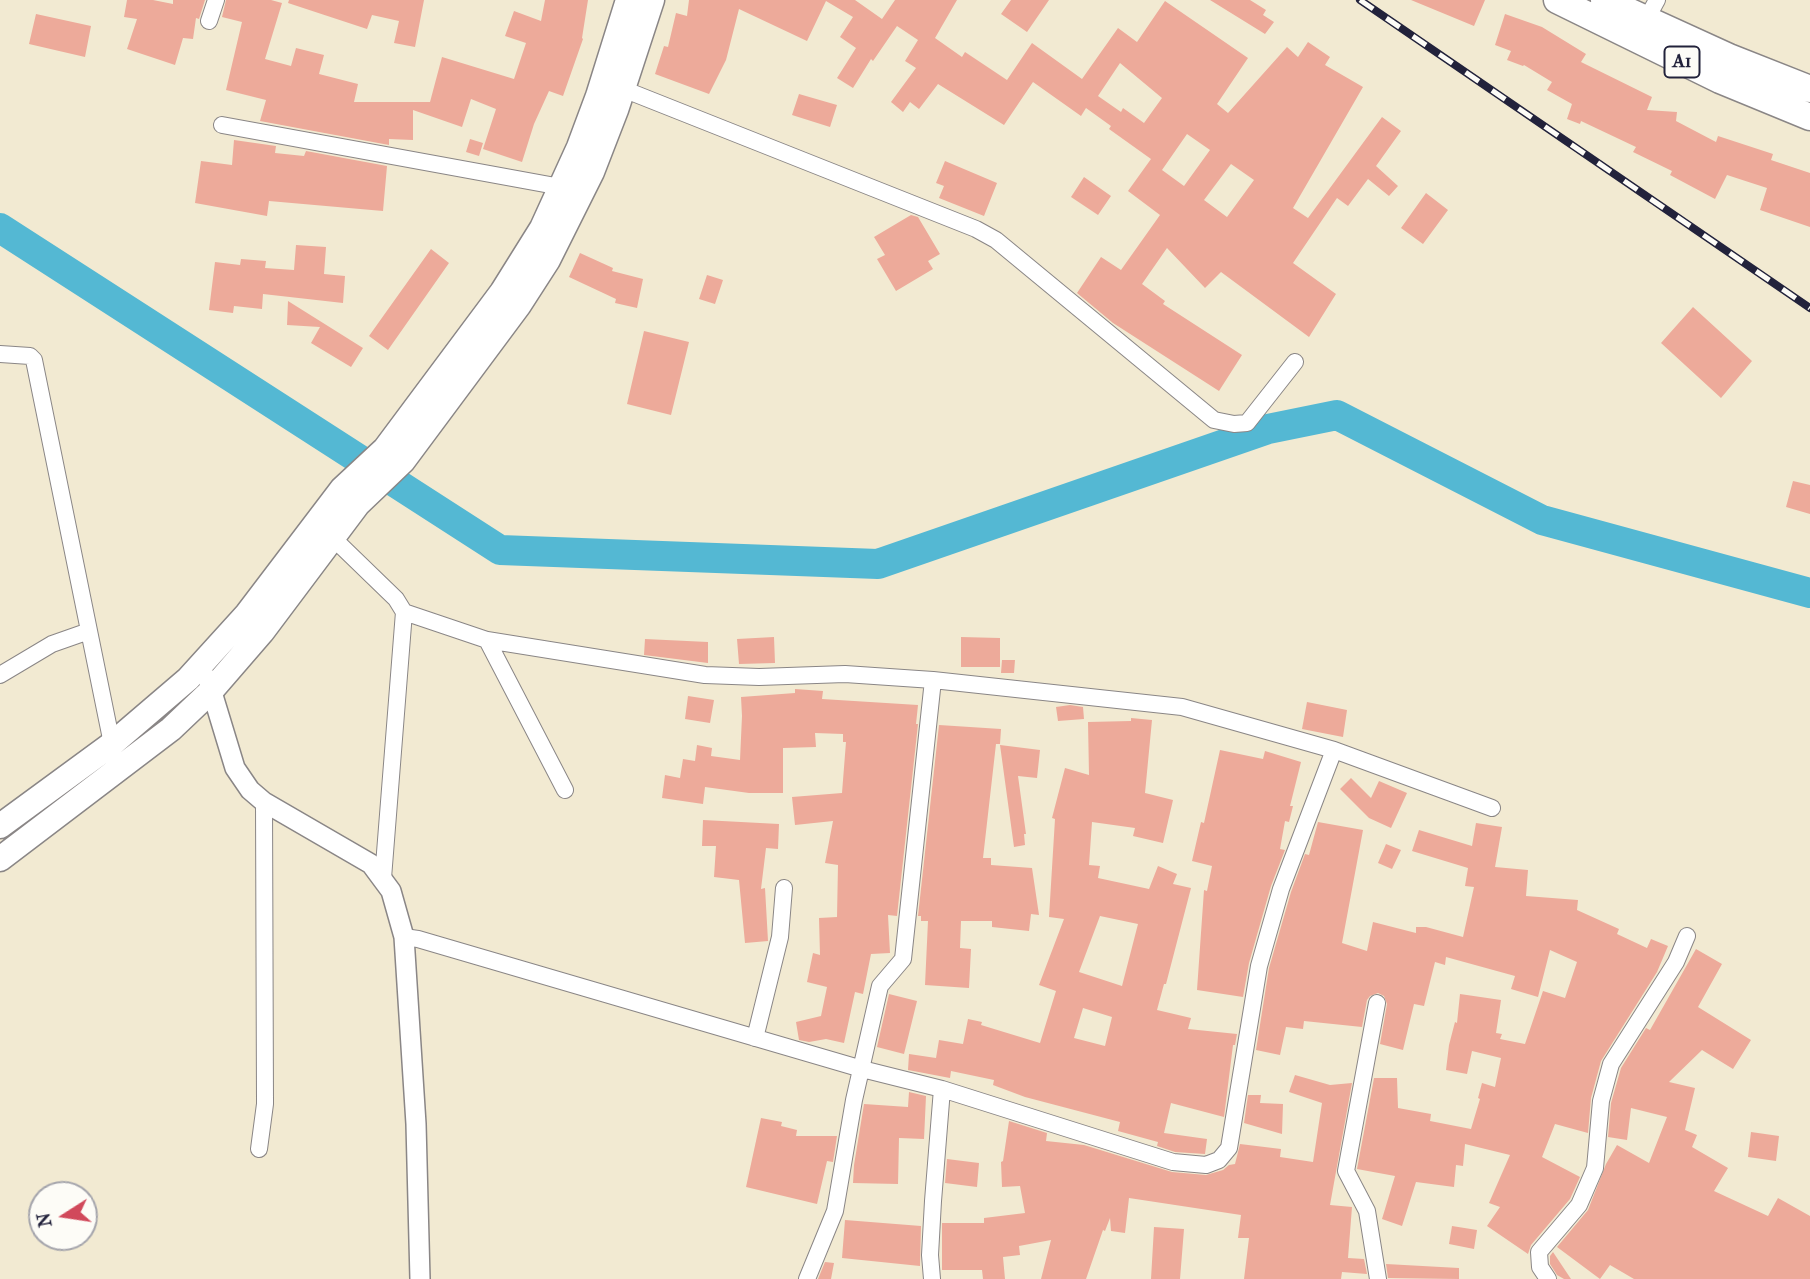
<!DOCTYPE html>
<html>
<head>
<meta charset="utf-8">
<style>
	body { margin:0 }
	#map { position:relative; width:1810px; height:1279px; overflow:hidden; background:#f2ead2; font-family:"IM FELL French Canon",serif }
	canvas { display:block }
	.north { position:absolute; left:28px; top:1181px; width:70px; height:70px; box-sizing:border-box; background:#fdfcf7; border:2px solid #a5a5ac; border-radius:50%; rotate:258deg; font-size:19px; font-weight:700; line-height:28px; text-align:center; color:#22223b }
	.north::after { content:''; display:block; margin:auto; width:24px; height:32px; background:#d1495b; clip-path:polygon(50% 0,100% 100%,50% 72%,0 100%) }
</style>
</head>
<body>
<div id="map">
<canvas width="1810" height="1279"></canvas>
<div class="north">N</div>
</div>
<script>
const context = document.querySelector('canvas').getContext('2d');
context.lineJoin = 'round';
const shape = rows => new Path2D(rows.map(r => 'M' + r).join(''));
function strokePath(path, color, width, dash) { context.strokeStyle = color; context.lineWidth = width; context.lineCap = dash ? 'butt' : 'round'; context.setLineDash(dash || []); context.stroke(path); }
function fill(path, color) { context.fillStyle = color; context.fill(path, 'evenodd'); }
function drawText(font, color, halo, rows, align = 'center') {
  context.font = font + ' "IM FELL French Canon",serif'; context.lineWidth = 6; context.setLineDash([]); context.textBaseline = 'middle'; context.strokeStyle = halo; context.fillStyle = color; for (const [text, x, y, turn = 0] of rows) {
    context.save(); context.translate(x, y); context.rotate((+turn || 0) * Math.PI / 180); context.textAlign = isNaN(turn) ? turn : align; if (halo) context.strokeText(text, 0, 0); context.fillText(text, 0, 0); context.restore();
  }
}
strokePath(shape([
	[0,228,500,550,878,564,1268,429,1337,415,1542,520,1810,593]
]), '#54b8d3', 30);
fill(shape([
	[127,0,153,0,173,4,173,0,205,0,199,19,196,18,193,39,183,38,175,65,127,49,137,19,124,17],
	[226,0,271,0,282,3,265,59,291,66,296,48,324,55,319,74,358,84,354,102,430,102,442,57,514,79,526,43,505,36,514,11,541,21,545,0,588,0,582,38,583,39,563,96,549,91,534,124,522,162,483,149,496,109,471,99,462,127,413,110,413,140,389,139,389,145,260,121,266,100,226,90,242,22,222,17],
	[289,0,424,0,415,47,394,43,399,21,372,15,367,29,288,3],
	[689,0,855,0,882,19,895,0,957,0,935,38,962,57,965,52,1007,80,1032,43,1082,79,1118,28,1137,42,1165,1,1248,58,1217,104,1228,113,1287,47,1298,57,1308,42,1330,57,1325,65,1363,87,1293,208,1308,218,1382,117,1401,131,1376,166,1398,186,1389,196,1368,179,1348,206,1337,198,1293,263,1336,294,1309,337,1221,272,1205,288,1167,248,1142,284,1165,301,1163,304,1242,355,1219,391,1113,323,1077,293,1101,257,1121,270,1160,215,1128,191,1151,159,1109,129,1111,126,1086,108,1081,116,1033,82,1004,125,938,84,919,109,910,102,903,112,891,102,916,68,905,61,918,40,897,26,873,61,871,59,853,88,837,78,856,48,840,37,853,17,826,1,807,41,739,9,726,60,709,94,655,74,664,46,668,47,676,13,687,16],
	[1120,63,1162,98,1144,123,1123,108,1121,112,1098,96],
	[1187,134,1210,150,1184,186,1162,170],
	[1231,164,1254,180,1227,217,1204,200],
	[1011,0,1049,0,1027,32,1001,14],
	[1210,0,1250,0,1266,10,1263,15,1274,22,1265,34],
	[1411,0,1485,0,1474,26],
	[36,14,91,26,85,57,29,44],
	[1505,14,1542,27,1586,54,1581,62,1652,97,1647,110,1677,112,1676,121,1716,142,1718,136,1773,154,1771,160,1810,173,1810,227,1760,210,1767,188,1727,175,1715,199,1670,175,1672,171,1633,152,1636,147,1581,121,1580,124,1567,119,1572,104,1547,90,1552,82,1524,65,1523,66,1507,60,1511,51,1495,45],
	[799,94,837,105,830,127,792,115],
	[470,139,483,143,479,156,466,152],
	[234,140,276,146,275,153,304,156,306,151,387,166,383,211,269,201,267,216,195,203,201,161,232,165],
	[945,161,997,183,984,216,939,198,944,186,936,183],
	[1084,177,1111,196,1098,215,1071,197],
	[1426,193,1448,210,1423,244,1401,228],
	[911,215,918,217,940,254,928,261,933,269,896,291,877,259,885,255,874,237],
	[296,245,326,247,324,274,345,276,343,303,263,294,262,309,234,306,233,313,209,310,215,262,240,265,241,259,266,261,265,268,294,270],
	[431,249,449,263,388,350,369,336],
	[580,253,613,268,612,271,643,279,637,308,615,303,616,299,569,277],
	[707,275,723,280,715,304,699,299],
	[288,301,363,348,351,367,311,343,320,327,287,325],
	[1693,307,1752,361,1721,398,1661,343],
	[644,331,689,342,671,415,627,404],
	[1793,481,1810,485,1810,514,1786,507],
	[774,637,775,663,739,664,737,639],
	[961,637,1000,638,1000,667,961,667],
	[645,639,708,642,708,663,644,655],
	[1002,660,1015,660,1014,673,1001,673],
	[795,689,823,691,822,699,918,705,916,724,918,724,897,916,888,915,890,953,871,954,863,994,855,992,844,1043,826,1039,809,1042,799,1040,796,1022,821,1016,827,987,807,982,813,953,820,955,819,918,837,917,838,865,825,863,833,821,795,825,792,797,842,793,846,742,843,742,843,734,815,733,816,747,783,748,783,793,749,793,705,787,703,804,662,798,665,775,680,778,683,759,695,761,697,745,712,748,711,756,740,760,742,716,741,697,795,693],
	[688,696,714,700,710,723,685,719],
	[1307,702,1347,710,1343,737,1302,729],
	[1070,705,1083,707,1084,719,1058,721,1056,707],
	[1131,718,1152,720,1145,793,1173,800,1163,843,1133,836,1135,828,1092,822,1089,865,1100,866,1098,878,1149,889,1158,866,1177,874,1173,884,1191,888,1166,984,1164,984,1157,1010,1191,1018,1188,1029,1237,1034,1235,1045,1233,1045,1224,1117,1171,1103,1164,1133,1207,1139,1205,1154,1175,1152,1157,1146,1158,1142,1118,1131,1120,1122,1025,1097,993,1085,994,1080,951,1071,950,1078,908,1070,909,1054,936,1058,939,1040,963,1044,968,1019,982,1022,981,1025,1040,1043,1056,991,1039,985,1064,919,1049,917,1055,819,1052,818,1065,768,1089,775,1088,722,1131,721],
	[1100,916,1138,924,1122,986,1079,972],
	[1083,1008,1112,1017,1105,1046,1074,1038],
	[939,725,1001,729,1000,744,996,744,983,858,991,858,991,865,1032,868,1039,915,1031,914,1029,931,992,927,992,921,961,921,960,948,971,949,969,988,925,985,928,921,921,921,921,916,918,916],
	[1000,745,1040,750,1037,778,1018,776,1026,834,1024,834,1025,845,1014,847],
	[1220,750,1263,759,1265,751,1301,762,1290,806,1293,806,1289,822,1285,821,1280,849,1285,850,1271,886,1249,963,1243,997,1197,990,1204,890,1207,891,1212,866,1192,861,1201,822,1204,823],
	[1351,778,1371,798,1379,781,1407,793,1391,828,1369,818,1340,789],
	[703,820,779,824,778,849,766,848,761,889,765,888,768,941,745,943,739,880,714,877,716,846,702,846],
	[1318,822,1363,830,1342,943,1367,951,1373,922,1416,933,1416,927,1426,927,1463,937,1474,887,1465,886,1468,868,1412,851,1419,830,1472,846,1476,823,1502,827,1495,867,1528,870,1526,896,1578,900,1577,910,1619,929,1617,934,1647,948,1651,939,1668,946,1657,972,1601,1061,1591,1098,1588,1133,1555,1124,1542,1157,1580,1177,1570,1199,1531,1245,1528,1254,1487,1226,1500,1207,1489,1203,1510,1155,1465,1144,1463,1166,1456,1165,1454,1187,1416,1182,1402,1226,1382,1219,1395,1176,1357,1169,1374,1078,1397,1078,1398,1108,1431,1114,1430,1121,1471,1129,1480,1099,1478,1098,1482,1083,1495,1087,1501,1058,1472,1051,1467,1074,1446,1070,1449,1045,1455,1022,1457,1023,1460,994,1501,1000,1496,1033,1502,1034,1500,1039,1525,1044,1543,991,1565,998,1577,962,1550,950,1538,997,1511,989,1515,976,1446,957,1445,965,1435,962,1424,1006,1414,1004,1403,1050,1380,1044,1387,1004,1384,996,1378,993,1370,996,1367,1000,1362,1027,1304,1021,1303,1029,1286,1027,1280,1055,1256,1050,1269,968,1291,892,1305,854,1309,855],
	[1386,844,1401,850,1392,869,1378,863],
	[1696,949,1722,964,1698,1007,1751,1040,1733,1069,1702,1050,1669,1082,1695,1088,1685,1130,1697,1135,1692,1147,1728,1168,1714,1191,1768,1216,1778,1198,1810,1216,1810,1279,1634,1279,1610,1265,1600,1279,1557,1247,1588,1210,1606,1164,1617,1145,1649,1163,1667,1117,1631,1108,1627,1140,1608,1137,1611,1103,1621,1068,1646,1028,1650,1030],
	[889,994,917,1001,904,1054,877,1047],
	[1295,1075,1330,1085,1352,1083,1330,1205,1352,1207,1348,1258,1364,1259,1367,1274,1342,1272,1341,1279,1244,1279,1249,1238,1238,1238,1241,1215,1129,1198,1125,1233,1111,1231,1110,1218,1105,1231,1103,1230,1086,1279,1041,1279,1051,1240,1019,1246,1020,1255,1003,1257,1005,1279,983,1279,982,1270,942,1270,942,1223,984,1223,984,1218,1025,1213,1020,1186,1002,1187,1001,1162,1003,1161,1009,1121,1047,1133,1046,1141,1084,1145,1172,1172,1206,1175,1223,1170,1229,1165,1235,1164,1240,1144,1281,1149,1280,1157,1313,1162,1322,1103,1289,1092],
	[909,1092,926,1096,924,1139,899,1138,898,1184,853,1183,854,1165,864,1104,908,1107],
	[1248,1095,1261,1095,1260,1103,1283,1104,1282,1134,1244,1123],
	[761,1118,782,1122,781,1126,797,1130,796,1136,837,1136,833,1162,827,1161,817,1204,746,1187],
	[1751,1132,1779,1136,1776,1161,1748,1157],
	[947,1159,979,1163,977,1187,945,1183],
	[845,1220,921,1226,920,1266,842,1258],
	[1452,1226,1477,1230,1474,1249,1449,1244],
	[1154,1227,1184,1229,1180,1279,1151,1279],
	[1553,1252,1571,1279,1564,1279,1557,1275,1550,1264,1550,1256],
	[825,1262,834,1263,831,1279,818,1279],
	[1386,1264,1459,1268,1459,1279,1388,1278]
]), '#edaa9a');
const minor = shape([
	[1646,20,1657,0],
	[209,21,216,0],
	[623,89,976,229,996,240,1214,420,1234,424,1247,423,1295,362],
	[222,125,561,187],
	[0,354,30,356,34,360,112,744],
	[333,538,396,599,404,612,383,878],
	[404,612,487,640,565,790],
	[487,640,705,675,759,677,845,674,933,680,1182,707,1334,750,1492,808],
	[0,675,52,644,89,631],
	[404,937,418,939,862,1069,942,1089,1173,1162,1206,1165,1219,1160,1229,1148,1259,966,1281,889,1334,750],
	[1377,1003,1346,1171,1367,1211,1378,1279],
	[755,1038,780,937,784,888],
	[259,1149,265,1104,264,802],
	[807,1279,835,1211,854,1100,880,986,903,959,933,680],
	[932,1279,930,1255,933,1201,942,1089],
	[1548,1279,1540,1267,1539,1252,1579,1205,1595,1168,1601,1101,1611,1064,1676,962,1687,936]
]);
const tertiary = shape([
	[208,679,235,768,250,790,264,802,371,864,391,891,404,937,416,1124,420,1279]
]);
const primary = shape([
	[0,826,112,744,188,679,247,614,342,489,385,449,502,292,542,228,579,147,598,96,628,0],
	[0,859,171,729,211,691,262,632,358,504,403,461,519,305,548,260,592,172,616,110,652,0]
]);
const trunk = shape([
	[1557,0,1720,80,1810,117],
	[1604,0,1729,57,1810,89]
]);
strokePath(minor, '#8a8686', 18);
strokePath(tertiary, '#8a8686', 22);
strokePath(primary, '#8a8686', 27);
strokePath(trunk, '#8a8686', 29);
strokePath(minor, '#fff', 16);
strokePath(tertiary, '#fff', 19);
strokePath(primary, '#fff', 24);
strokePath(trunk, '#fff', 26);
const rail = shape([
	[1360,0,1810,308]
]);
strokePath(rail, '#22223b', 8);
strokePath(rail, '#fdfcf7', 5, [16]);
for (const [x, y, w] of [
	[1682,62,35]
]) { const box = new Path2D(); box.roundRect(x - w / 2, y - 15.5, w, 31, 5); context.fillStyle = '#fdfcf7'; context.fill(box); strokePath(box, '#22223b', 2); }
drawText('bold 19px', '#22223b', null, [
	["A1",1682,62]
]);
</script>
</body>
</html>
